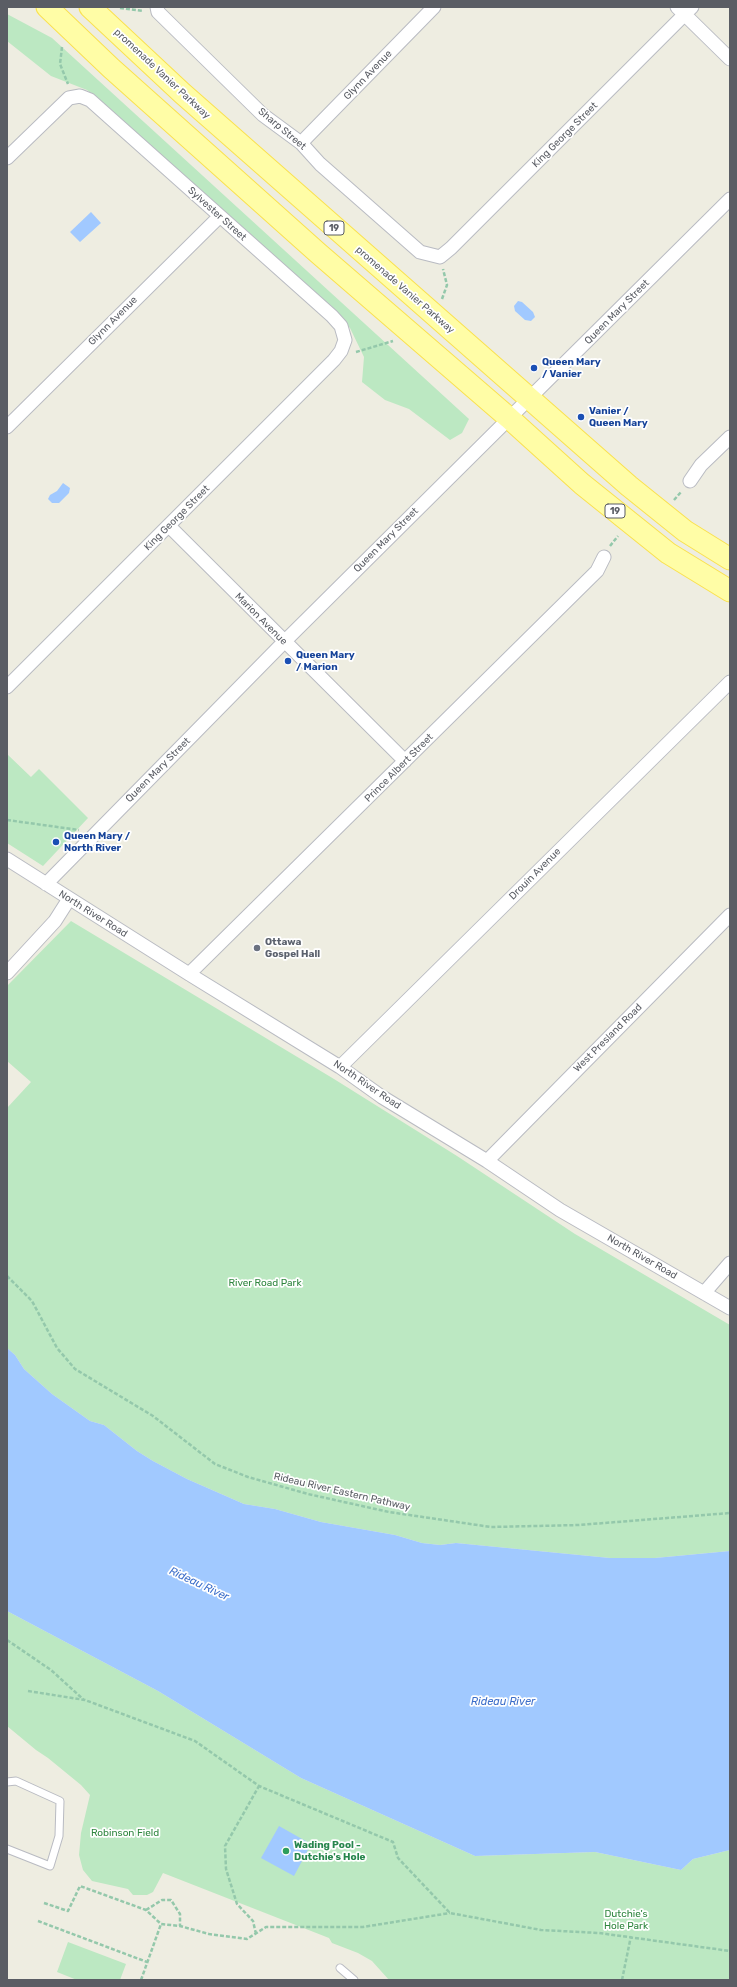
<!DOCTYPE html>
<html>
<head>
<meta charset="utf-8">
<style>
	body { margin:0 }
	#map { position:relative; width:737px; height:1987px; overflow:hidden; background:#eeede1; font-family:Rubik,sans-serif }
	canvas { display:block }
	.frame { position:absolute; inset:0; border:8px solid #5a5d64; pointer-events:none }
</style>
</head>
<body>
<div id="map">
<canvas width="737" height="1987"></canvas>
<div class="frame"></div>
</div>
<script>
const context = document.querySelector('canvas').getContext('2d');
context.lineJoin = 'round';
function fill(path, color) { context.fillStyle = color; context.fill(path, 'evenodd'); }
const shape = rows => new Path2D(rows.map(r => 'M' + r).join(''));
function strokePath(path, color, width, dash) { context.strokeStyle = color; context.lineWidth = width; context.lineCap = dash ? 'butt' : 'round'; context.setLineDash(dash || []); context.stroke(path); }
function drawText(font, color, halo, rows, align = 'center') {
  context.font = font + ' Rubik,sans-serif'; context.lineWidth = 3.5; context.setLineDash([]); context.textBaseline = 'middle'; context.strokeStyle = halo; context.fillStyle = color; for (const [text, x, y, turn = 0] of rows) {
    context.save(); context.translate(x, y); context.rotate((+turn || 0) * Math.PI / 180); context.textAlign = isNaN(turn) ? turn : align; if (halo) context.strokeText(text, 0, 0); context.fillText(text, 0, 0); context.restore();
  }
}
fill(shape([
	[7,14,52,38,469,419,462,433,450,440,409,409,385,400,362,382,364,357,350,328,87,90,51,76,7,41],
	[7,754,31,777,39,769,88,818,43,866,7,843],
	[71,921,334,1079,457,1156,575,1234,730,1325,730,1551,655,1558,610,1558,456,1543,440,1545,422,1543,395,1535,321,1522,275,1509,244,1504,187,1479,153,1461,137,1451,104,1425,90,1421,52,1394,24,1369,15,1355,7,1348,7,1108,31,1082,7,1061,7,986],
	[7,1611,158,1691,301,1778,475,1856,595,1852,681,1870,693,1859,730,1850,730,1980,389,1980,372,1961,358,1953,332,1943,329,1938,163,1873,153,1892,147,1895,133,1895,128,1889,92,1881,83,1870,79,1855,81,1833,90,1795,81,1785,48,1758,36,1750,7,1726],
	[68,1942,126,1964,120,1980,77,1980,57,1972]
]), '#bce8c2');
fill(shape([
	[91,212,101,223,80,242,70,232],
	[518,301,522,302,533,312,535,317,531,321,525,320,515,311,514,306],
	[63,483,70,488,69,493,59,503,52,503,48,499,50,495,57,491],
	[7,1348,15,1355,24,1369,52,1394,90,1421,104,1425,137,1451,153,1461,187,1479,244,1504,275,1509,321,1522,395,1535,422,1543,440,1545,456,1543,610,1558,655,1558,730,1551,730,1850,693,1859,681,1870,595,1852,475,1856,301,1778,158,1691,7,1611],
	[279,1826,311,1844,294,1876,261,1858]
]), '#a1c9ff');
const service = shape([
	[7,1782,16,1781,60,1801,59,1836,50,1866,7,1849],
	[340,1968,354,1980]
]);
const minor = shape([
	[157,7,158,12,263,115,301,143,320,164,420,252,440,257,451,248,692,7],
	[677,7,730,59],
	[301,143,434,7],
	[7,158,69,98,80,96,90,100,332,316,341,326,345,340,341,351,334,360,7,687],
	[7,427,220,216],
	[690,481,701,465,730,437],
	[169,526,405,761],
	[7,859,189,974,340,1067,382,1097,487,1161,560,1210,730,1308],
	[46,884,284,642,730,199],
	[7,973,55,921,69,899],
	[189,974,597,571,604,557],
	[340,1067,730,682],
	[487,1161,730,915],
	[704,1293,730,1263]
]);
const primary = shape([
	[47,7,111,68,318,253,509,418,582,484,668,553,730,591],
	[90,7,182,93,629,486,685,531,730,559]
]);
strokePath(service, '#b9bbc2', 9);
strokePath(minor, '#b9bbc2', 15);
strokePath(primary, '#fae14f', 23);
strokePath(shape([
	[120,8,143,11],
	[62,47,60,64,68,84],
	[442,299,447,285,443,269],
	[356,352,393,341],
	[674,500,681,492],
	[610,546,618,536],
	[7,820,79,830],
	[7,1276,32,1301,57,1348,75,1369,153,1416,215,1464,248,1477,308,1494,389,1512,491,1527,579,1525,730,1513],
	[7,1640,51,1670,84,1700],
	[28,1691,85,1700,195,1741,259,1786,393,1842,398,1858,450,1913,541,1930,599,1933,730,1951],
	[44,1903,68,1911,80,1886,146,1910,161,1924,180,1926,209,1934,247,1939,266,1927,363,1927,450,1913],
	[146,1910,162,1900,171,1900,180,1914,180,1926],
	[38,1921,147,1962],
	[256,1934,253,1921,237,1904,226,1869,225,1846,259,1786],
	[141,1980,161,1924],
	[622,1980,631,1936]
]), '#94c8ab', 2.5, [4, 2]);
strokePath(service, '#fff', 7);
strokePath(minor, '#fff', 13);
strokePath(primary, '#fffda6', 21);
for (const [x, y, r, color] of [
	[534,368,4,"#1a4fb4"],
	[581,417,4,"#1a4fb4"],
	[288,661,4,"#1a4fb4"],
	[56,842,4,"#1a4fb4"],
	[257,948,4,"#6b7280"],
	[286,1851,4,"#2e9e5b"]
]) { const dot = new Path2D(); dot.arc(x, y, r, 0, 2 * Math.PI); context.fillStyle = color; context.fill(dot); strokePath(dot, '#fff', 1.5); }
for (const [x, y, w] of [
	[334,228,20],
	[615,511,20]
]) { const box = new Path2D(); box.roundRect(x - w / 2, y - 7, w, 14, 3); context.fillStyle = '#fff'; context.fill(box); strokePath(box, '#5a5d64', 1); }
drawText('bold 9px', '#5a5d64', null, [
	["19",334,228],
	["19",615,511]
]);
drawText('10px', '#5a5d64', '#fff', [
	["promenade Vanier Parkway",162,74,43],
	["Glynn Avenue",368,75,-46],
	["Sharp Street",282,129,40],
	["King George Street",565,135,-45],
	["Sylvester Street",217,214,42],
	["promenade Vanier Parkway",405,290,41],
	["Queen Mary Street",617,312,-45],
	["Glynn Avenue",113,321,-45],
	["King George Street",177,518,-45],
	["Queen Mary Street",386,540,-45],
	["Marion Avenue",261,619,45],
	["Prince Albert Street",399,768,-45],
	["Queen Mary Street",158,770,-45],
	["Drouin Avenue",535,874,-45],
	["North River Road",93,914,32],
	["West Presland Road",608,1038,-45],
	["North River Road",367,1085,34],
	["North River Road",642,1257,30],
	["Rideau River Eastern Pathway",342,1492,13]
]);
drawText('bold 10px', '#164399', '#fff', [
	["Queen Mary",542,362],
	["/ Vanier",542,374],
	["Vanier /",589,411],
	["Queen Mary",589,423],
	["Queen Mary",296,655],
	["/ Marion",296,667],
	["Queen Mary /",64,836],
	["North River",64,848]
], 'left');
drawText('bold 10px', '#5b616d', '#fff', [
	["Ottawa",265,942],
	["Gospel Hall",265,954]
], 'left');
drawText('10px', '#2f863f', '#fff', [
	["River Road Park",265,1283],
	["Robinson Field",125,1833],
	["Dutchie's",626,1914],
	["Hole Park",626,1926]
]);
drawText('bold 10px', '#27864d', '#fff', [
	["Wading Pool -",294,1845],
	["Dutchie's Hole",294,1857]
], 'left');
drawText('italic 11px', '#3c6eca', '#fff', [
	["Rideau River",199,1584,25],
	["Rideau River",503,1702]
]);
</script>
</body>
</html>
